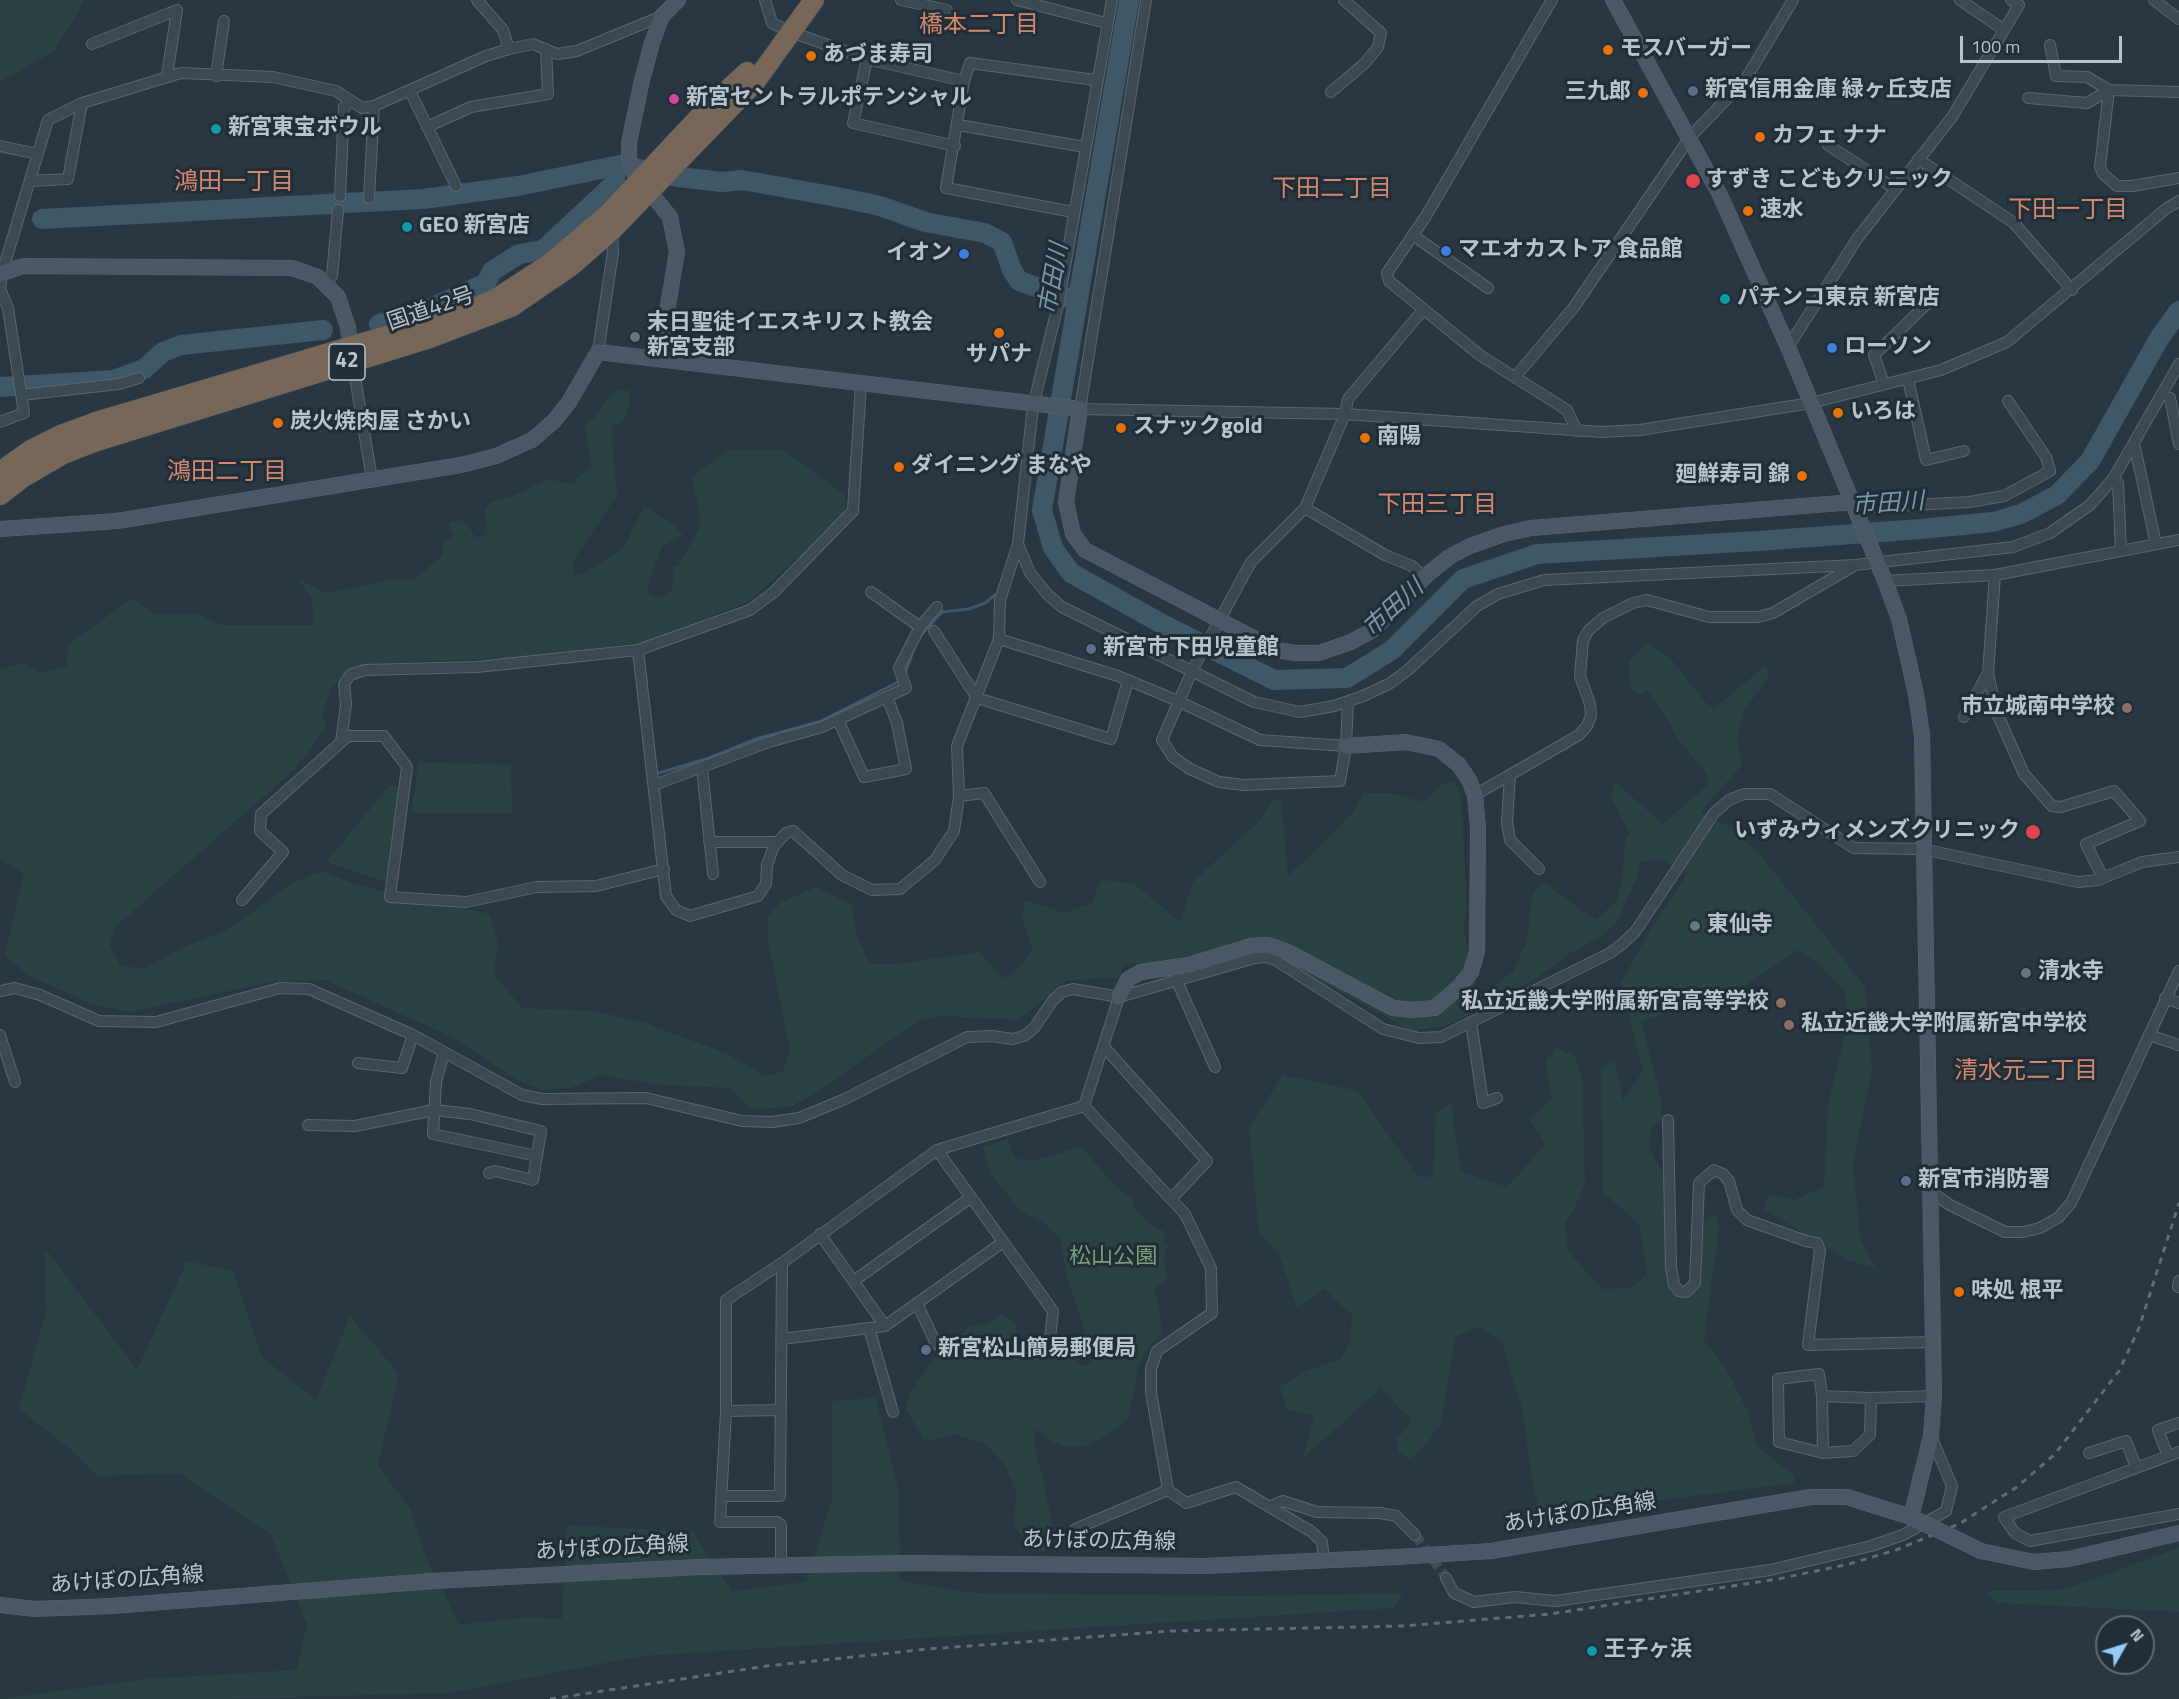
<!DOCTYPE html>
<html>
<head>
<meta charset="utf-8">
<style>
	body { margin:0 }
	#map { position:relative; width:2179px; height:1699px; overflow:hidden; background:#283742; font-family:"Titillium Web",sans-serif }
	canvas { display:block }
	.north { position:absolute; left:2095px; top:1615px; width:60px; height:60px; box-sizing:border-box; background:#212e37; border:2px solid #5e6a73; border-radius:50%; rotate:51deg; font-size:16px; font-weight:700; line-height:24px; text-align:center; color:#b9c3cc }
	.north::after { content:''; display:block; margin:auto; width:21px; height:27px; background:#95caf5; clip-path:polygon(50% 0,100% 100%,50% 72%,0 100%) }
	.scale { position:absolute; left:1960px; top:36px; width:162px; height:27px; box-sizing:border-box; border:3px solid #b9c3cc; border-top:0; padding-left:8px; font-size:18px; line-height:21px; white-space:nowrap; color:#b9c3cc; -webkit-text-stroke:4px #212e37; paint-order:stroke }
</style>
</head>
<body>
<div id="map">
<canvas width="2179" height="1699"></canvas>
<div class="north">N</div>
<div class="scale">100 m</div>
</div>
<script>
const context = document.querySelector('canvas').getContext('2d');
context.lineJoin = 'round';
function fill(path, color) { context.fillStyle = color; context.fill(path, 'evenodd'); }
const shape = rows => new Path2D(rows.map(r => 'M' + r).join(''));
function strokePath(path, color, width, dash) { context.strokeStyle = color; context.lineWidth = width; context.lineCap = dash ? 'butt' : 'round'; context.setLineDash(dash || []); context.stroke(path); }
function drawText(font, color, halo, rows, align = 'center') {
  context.font = font + ' "Titillium Web","Noto Sans JP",sans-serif'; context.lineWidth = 6; context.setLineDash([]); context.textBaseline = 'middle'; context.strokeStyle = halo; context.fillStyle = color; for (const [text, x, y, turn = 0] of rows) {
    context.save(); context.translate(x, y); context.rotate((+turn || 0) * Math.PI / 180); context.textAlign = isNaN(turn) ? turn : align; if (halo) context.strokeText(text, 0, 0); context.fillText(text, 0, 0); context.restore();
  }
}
fill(shape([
	[0,0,85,0,54,51,0,82],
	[621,389,628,391,630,399,626,417,620,423,611,426,617,495,573,561,574,575,580,575,623,549,644,506,673,525,683,535,662,546,647,588,651,596,662,597,671,591,674,581,672,567,680,564,701,524,692,476,728,450,783,450,845,495,846,515,748,602,646,642,527,657,390,663,346,671,332,687,322,713,326,727,295,769,114,928,110,945,120,965,143,969,184,947,227,930,296,881,323,871,356,885,490,914,498,944,494,974,522,1008,595,1011,645,1023,728,1054,765,1076,782,1072,790,1051,768,941,768,916,780,903,816,887,852,905,856,935,870,964,896,964,980,952,1002,978,1015,972,1033,950,1022,919,1025,900,1064,913,1092,903,1101,880,1133,883,1180,922,1193,882,1261,819,1273,799,1281,800,1288,875,1307,860,1352,813,1363,793,1391,793,1418,801,1428,800,1440,785,1454,780,1461,796,1467,910,1464,929,1478,997,1513,972,1526,943,1533,892,1546,883,1571,903,1596,920,1617,900,1623,873,1625,841,1630,834,1611,798,1615,782,1663,824,1708,785,1707,773,1679,741,1657,702,1648,690,1638,694,1630,687,1629,660,1647,644,1671,659,1707,704,1715,708,1766,665,1769,676,1744,711,1737,737,1742,765,1700,812,1732,828,1763,858,1865,987,1872,1070,1853,1164,1860,1238,1876,1269,1845,1259,1764,1209,1769,1194,1794,1200,1824,1187,1828,1106,1849,1016,1844,990,1817,962,1797,950,1749,983,1725,994,1641,1021,1661,1099,1662,1120,1651,1128,1649,1146,1656,1162,1663,1171,1666,1192,1667,1268,1688,1296,1701,1232,1705,1221,1715,1214,1719,1227,1704,1340,1725,1367,1748,1412,1757,1446,1794,1476,1794,1483,1632,1504,1542,1523,1534,1489,1521,1404,1501,1340,1479,1327,1456,1336,1441,1423,1425,1446,1411,1459,1398,1452,1397,1439,1412,1421,1381,1388,1303,1458,1314,1415,1288,1410,1279,1387,1308,1370,1341,1359,1350,1341,1352,1315,1324,1289,1297,1307,1279,1254,1259,1232,1249,1127,1283,1075,1358,1091,1417,1176,1433,1177,1436,1113,1451,1103,1461,1172,1507,1187,1546,1144,1529,1119,1552,1098,1545,1061,1556,1048,1575,1056,1582,1078,1585,1183,1574,1210,1565,1223,1568,1251,1602,1289,1631,1288,1647,1274,1640,1225,1603,1192,1601,1069,1615,1061,1623,1101,1643,1071,1621,982,1657,919,1688,873,1659,859,1640,862,1636,880,1617,922,1602,936,1570,953,1540,976,1449,1025,1412,1031,1273,955,1125,964,1119,977,1065,981,1019,1020,942,1016,920,1020,812,1095,790,1107,752,1109,731,1088,660,1085,601,1075,571,1088,542,1090,516,1079,450,1036,325,980,272,982,129,1012,91,1004,28,975,5,955,24,873,0,860,0,670,22,663,40,672,67,667,68,644,133,598,154,614,198,614,221,625,314,625,312,599,299,580,327,593,394,579,414,580,442,556,444,541,454,536,448,522,460,520,467,524,476,538,488,534,484,510,490,502,512,496,549,479,572,484,592,465,584,425,593,419,611,395],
	[419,762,511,765,512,813,411,813],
	[390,785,402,786,389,883,326,862],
	[1008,1139,1015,1159,1035,1160,1081,1147,1120,1191,1134,1198,1132,1205,1148,1224,1166,1232,1163,1241,1168,1246,1163,1258,1168,1276,1154,1290,1159,1307,1162,1335,1152,1343,1137,1367,1136,1383,1128,1418,1120,1427,1086,1446,1066,1447,1052,1441,1036,1429,1034,1446,1044,1482,1055,1542,1044,1552,1030,1547,1013,1524,1017,1495,1005,1465,985,1444,954,1434,933,1440,924,1439,906,1410,909,1395,935,1357,950,1349,967,1328,988,1323,1001,1314,1015,1323,1018,1341,1036,1355,1048,1358,1058,1352,1084,1366,1094,1360,1067,1277,1060,1238,1045,1224,1019,1209,992,1176,983,1147],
	[45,1248,137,1370,187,1261,233,1271,262,1357,316,1400,350,1316,399,1374,378,1465,411,1511,426,1556,459,1625,527,1617,562,1619,567,1525,693,1532,731,1591,806,1582,832,1500,832,1401,876,1398,899,1493,900,1581,975,1593,1244,1596,1403,1593,1393,1608,642,1656,450,1693,214,1699,0,1699,146,1679,297,1670,307,1624,270,1533,180,1473,97,1476,71,1450,19,1409,46,1311],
	[2179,1548,2179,1612,1999,1603,1987,1596,1987,1591,2040,1591,2068,1588]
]), '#2a4342');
strokePath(shape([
	[921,635,942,612,969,609,985,603,995,595],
	[904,676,914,649],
	[659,773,709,758,756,739,821,721,900,681]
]), '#3e586a', 3);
strokePath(shape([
	[1129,0,1042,510,1053,548,1071,573,1164,625,1274,680,1347,678,1392,650,1463,579,1537,554,1758,541,1921,529,1993,522,2021,514,2057,495,2090,461,2160,337,2179,311],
	[42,219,423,199,518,186,620,165,678,177,722,182,742,180,848,199,880,206,925,222,985,233,1002,242,1012,270,1019,281,1077,301],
	[379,324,426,310,486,283,492,271,519,254,543,250,615,183,615,168],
	[0,387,114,380,144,369,163,352,181,345,323,330]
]), '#3e586a', 20);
strokePath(shape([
	[1415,1535,1446,1578]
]), '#3e4c57', 10, [10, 5]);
const street = shape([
	[477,0,503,30,509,49],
	[765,0,772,23,791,32,867,59,964,81],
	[901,0,947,10],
	[1017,0,1106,23],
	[1112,0,1059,301,1033,406,1018,544,1030,573,1048,595,1062,607,1254,702,1300,712,1334,706,1363,696,1389,684,1408,670,1477,606,1498,594,1544,580,1855,565,2013,547,2050,533,2090,505,2113,479,2179,364],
	[1146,0,1080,409,1345,414,1601,432,1640,430,1811,403,1941,370,2007,342,2167,208,2179,201],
	[1552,0,1426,216,1387,273,1389,281,1481,356,1567,410,1577,431],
	[1960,0,2004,30],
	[2154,0,2179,19],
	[92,44,177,10,167,76],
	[2050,45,2056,76,2087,77,2109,90,2179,92],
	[867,59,853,123,955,146],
	[216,76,224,21],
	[2109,90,2100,167,2103,174,2117,186,2132,186,2179,178],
	[410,91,456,186],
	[1331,92,1365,63,1378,47,1381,33,1344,0],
	[2028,98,2087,103,2109,90],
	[958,125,1085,147],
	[427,127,471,107,548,94,546,49],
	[1828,145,1895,189],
	[0,146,38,154],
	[1918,159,2014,223,2072,290],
	[30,181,68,179,82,103],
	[340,196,344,107,349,100],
	[369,198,374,106],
	[1073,212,946,188,964,81,970,63,1095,80],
	[1414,236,1488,288],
	[326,284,332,276,338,210],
	[1788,347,1857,239,1952,117,2019,5,2011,0],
	[598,352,613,252,612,231],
	[352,359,372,479],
	[1516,376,1574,307,1690,137,1745,80,1793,0],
	[1908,379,1926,460,1964,451],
	[1884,384,1874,355,1933,298],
	[21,395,119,384,139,378],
	[2170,398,2179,444],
	[0,422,24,413,8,308,0,289,2,273,48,120,82,103,181,73,273,77,336,91,362,108,374,106,486,56,509,49,533,44,557,54,577,51,662,16],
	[2134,443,2156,544],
	[2113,479,2118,483,2121,551],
	[1305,508,1385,555,1412,566,1424,577],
	[1855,508,1969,502,2004,496,2050,471,2046,457,2008,401],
	[1995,575,1988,673,1996,711,2024,774,2052,806,2061,807,2114,791,2140,821,2086,844,2103,878],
	[1885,581,1995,575,2179,540],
	[871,592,920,627],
	[934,631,977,698,1111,739,1128,681],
	[999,639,1118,676,1178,701,1260,740,1346,746],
	[638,650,666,896,676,910,690,916,758,896,766,884,767,865,774,846,786,833,793,831,842,875,872,890,900,889,935,860,954,831,959,796,957,746,999,639,1000,600,1018,544],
	[1348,701,1346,746,1340,781,1244,785,1219,782,1190,769,1173,757,1162,740,1192,671,1251,562,1305,508,1345,414,1348,399,1423,310],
	[1964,717,1988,673],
	[838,720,864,777,906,769,897,723,887,697],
	[341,742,346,704,344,684,350,675,365,670,477,667,638,650,750,610,774,592,853,511,861,384],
	[702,768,713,874],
	[1510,775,1507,823,1510,840,1539,869],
	[654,785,769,742,822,727,906,688,899,668,920,627,937,607],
	[1475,795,1579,735,1587,726,1591,716,1590,704,1580,676,1583,640,1589,630,1603,618,1633,603,1647,600,1709,617,1758,617,1773,613,1852,567],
	[959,796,984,793,1040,882],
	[709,842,778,842],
	[242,900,283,852,260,831,261,814,348,736,384,736,407,767,390,897,466,902,537,887,596,886,664,869],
	[1176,979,1215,1067],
	[0,991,15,988,40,995,99,1021,156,1022,280,988,309,989,413,1035,522,1095,542,1099,646,1098,742,1121,772,1122,799,1118,845,1099,967,1037,992,1036,1012,1039,1024,1036,1034,1028,1053,1000,1062,992,1073,989,1119,997,1255,958,1267,957,1277,961,1383,1029,1419,1038,1441,1037,1610,953,1622,944,1635,932,1714,813,1729,800,1744,794,1770,794,1854,848,1922,849,2078,882,2098,880,2142,862,2179,857],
	[2165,998,2179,1003],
	[1471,1022,1483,1103,1497,1098],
	[0,1035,15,1082],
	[2149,1035,2179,1045],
	[1105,1048,1207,1161,1171,1199],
	[444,1052,436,1082,433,1134,537,1156],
	[358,1063,402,1068,413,1035],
	[1084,1106,1185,1214,1211,1268,1212,1313,1157,1351,1151,1369,1151,1392,1168,1490,1186,1503,1236,1487,1312,1532,1322,1542,1324,1560],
	[1084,1106,1119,997],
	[1668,1120,1671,1267,1674,1285,1679,1291,1686,1292,1695,1283,1699,1183,1714,1170,1723,1174,1729,1181,1737,1210,1747,1220,1806,1241,1817,1243,1820,1250,1808,1345,1933,1342],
	[308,1125,355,1126,434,1110,470,1114,541,1131,533,1180,495,1171,489,1173],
	[937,1150,1053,1311,1049,1348],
	[1930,1191,1950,1205,2005,1232,2023,1232,2040,1228,2059,1217,2071,1203,2179,971],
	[820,1234,885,1326],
	[855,1280,970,1198],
	[2178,1287,2179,1281],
	[917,1303,936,1344],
	[869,1328,893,1412],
	[782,1339,885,1326,1003,1242],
	[1822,1396,1823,1453],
	[1871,1398,1870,1435,1853,1451,1823,1453,1779,1442,1778,1379,1819,1374,1822,1396,1871,1398,1934,1396],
	[726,1411,781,1410],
	[2179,1452,2004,1517,2015,1533,2030,1541,2179,1514],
	[2089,1453,2126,1441,2136,1467],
	[2168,1456,2158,1430,2179,1423],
	[722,1496,780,1496,782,1263],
	[1269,1507,1283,1501,1317,1512,1380,1513,1396,1516,1415,1535],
	[1075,1529,1168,1490],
	[781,1566,781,1525,777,1522,720,1522,726,1411,726,1300,782,1263,937,1150,1084,1106],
	[1446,1578,1454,1593,1474,1602,1515,1597,1555,1601,1770,1570,1871,1546,1903,1535,1946,1511,1952,1486,1931,1436]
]);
const secondary = shape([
	[0,274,23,266,292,268,318,277,338,297,348,327,350,347],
	[659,359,677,252,670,217,634,172,629,159,629,143,642,80,652,43,662,16,678,0],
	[0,529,117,521,461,465,496,456,532,440,554,421,569,402,598,352,1080,409,1066,502,1073,534,1085,550,1277,650,1295,653,1319,653,1351,642,1373,630,1428,574,1449,557,1470,546,1504,534,1531,528,1853,502],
	[1119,997,1128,979,1141,972,1189,965,1251,946,1268,945,1286,951,1393,1008,1412,1010,1435,1008,1460,986,1471,972,1477,952,1478,827,1475,795,1469,780,1459,765,1439,749,1406,742,1346,746],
	[1981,1551,2034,1562,2069,1559,2179,1533],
	[0,1605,35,1609,112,1606,433,1581,698,1567,908,1563,1204,1566,1397,1557,1491,1551,1811,1497,1847,1497,1911,1517,1931,1436,1934,1396,1922,735,1916,694,1899,619,1885,581,1788,347,1720,195,1613,0]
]);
const highway = shape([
	[0,472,31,450,61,435,99,421,464,313,497,298,548,265,607,215,704,112,747,72],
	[0,495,22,478,63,454,97,441,430,338,511,307,571,266,612,230,755,82,814,0]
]);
strokePath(street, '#5a666f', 12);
strokePath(secondary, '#5a666f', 16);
strokePath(highway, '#47535c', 21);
strokePath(street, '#3c4952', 10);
strokePath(secondary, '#4a5865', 15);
strokePath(highway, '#776759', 20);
strokePath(shape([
	[550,1699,767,1666,928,1649,1171,1631,1403,1626,1550,1614,1778,1579,1849,1564,1896,1550,1959,1524,2017,1487,2055,1454,2119,1371,2139,1328,2179,1203]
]), '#5e6d78', 3, [6, 6]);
const secondaryBridge = shape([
	[1911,1517,1981,1551]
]);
strokePath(secondaryBridge, '#5a666f', 16, []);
strokePath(secondaryBridge, '#4a5865', 15);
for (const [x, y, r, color] of [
	[1608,50,6,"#e8710a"],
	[811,56,6,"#e8710a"],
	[1693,91,6,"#5c6f8a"],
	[1643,93,6,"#e8710a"],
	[674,99,6,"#d1479c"],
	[216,129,6,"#0f9aa8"],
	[1760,137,6,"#e8710a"],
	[1693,181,8,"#e0444e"],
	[1748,211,6,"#e8710a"],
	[407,227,6,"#0f9aa8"],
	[1446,251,6,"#3f7fe0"],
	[964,254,6,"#3f7fe0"],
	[1725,299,6,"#0f9aa8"],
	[999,333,6,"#e8710a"],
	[635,337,6,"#6b7280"],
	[1832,348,6,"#3f7fe0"],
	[1838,413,6,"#e8710a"],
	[278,423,6,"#e8710a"],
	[1121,428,6,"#e8710a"],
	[1365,438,6,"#e8710a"],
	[899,467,6,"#e8710a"],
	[1802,476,6,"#e8710a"],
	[1091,649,6,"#5c6f8a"],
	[2127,708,6,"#8d6e63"],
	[2033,832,8,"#e0444e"],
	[1695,926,6,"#6b7280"],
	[2026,973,6,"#6b7280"],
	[1781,1003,6,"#8d6e63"],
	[1789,1025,6,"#8d6e63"],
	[1906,1181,6,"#5c6f8a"],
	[1959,1292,6,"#e8710a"],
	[926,1350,6,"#5c6f8a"],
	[1592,1651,6,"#0f9aa8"]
]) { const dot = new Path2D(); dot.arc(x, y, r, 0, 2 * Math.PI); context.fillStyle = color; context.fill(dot); strokePath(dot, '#212e37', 2); }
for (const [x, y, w] of [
	[347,362,36]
]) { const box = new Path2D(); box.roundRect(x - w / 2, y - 18, w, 36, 4.5); context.fillStyle = '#212e37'; context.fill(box); strokePath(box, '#b9c3cc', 1.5); }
drawText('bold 21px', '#b9c3cc', null, [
	["42",347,362]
]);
drawText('bold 22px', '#b9c3cc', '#212e37', [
	["モスバーガー",1620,50],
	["あづま寿司",823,56],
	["新宮信用金庫 緑ヶ丘支店",1705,91],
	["三九郎",1631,93,"right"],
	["新宮セントラルポテンシャル",686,99],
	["新宮東宝ボウル",228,129],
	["カフェ ナナ",1772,137],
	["すずき こどもクリニック",1706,181],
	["速水",1760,211],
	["GEO 新宮店",419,227],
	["マエオカストア 食品館",1458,251],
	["イオン",952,254,"right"],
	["パチンコ東京 新宮店",1737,299],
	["末日聖徒イエスキリスト教会",647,324],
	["新宮支部",647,349],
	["ローソン",1844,348],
	["サパナ",999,356,"center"],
	["いろは",1850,413],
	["炭火焼肉屋 さかい",290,423],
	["スナックgold",1133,428],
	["南陽",1377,438],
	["ダイニング まなや",911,467],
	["廻鮮寿司 錦",1790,476,"right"],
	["新宮市下田児童館",1103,649],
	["市立城南中学校",2115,708,"right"],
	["いずみウィメンズクリニック",2020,832,"right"],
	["東仙寺",1707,926],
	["清水寺",2038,973],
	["私立近畿大学附属新宮高等学校",1769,1003,"right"],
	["私立近畿大学附属新宮中学校",1801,1025],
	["新宮市消防署",1918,1181],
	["味処 根平",1971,1292],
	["新宮松山簡易郵便局",938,1350],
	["王子ヶ浜",1604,1651]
], 'left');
drawText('22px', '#b9c3cc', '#212e37', [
	["国道42号",431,310,-19],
	["あけぼの広角線",1580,1514,-9],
	["あけぼの広角線",1099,1542,1],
	["あけぼの広角線",612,1549,-3],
	["あけぼの広角線",127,1581,-4]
]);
drawText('22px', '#78a17b', '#212e37', [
	["松山公園",1113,1258]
]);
drawText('24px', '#d3886d', '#212e37', [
	["橋本二丁目",979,26],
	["鴻田一丁目",234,183],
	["下田二丁目",1332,190],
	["下田一丁目",2068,211],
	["鴻田二丁目",227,473],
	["下田三丁目",1437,506],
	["清水元二丁目",2026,1072]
]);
drawText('italic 24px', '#7b98ad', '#212e37', [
	["市田川",1055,279,-80],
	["市田川",1888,505,-4],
	["市田川",1394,609,-42]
]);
</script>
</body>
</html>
